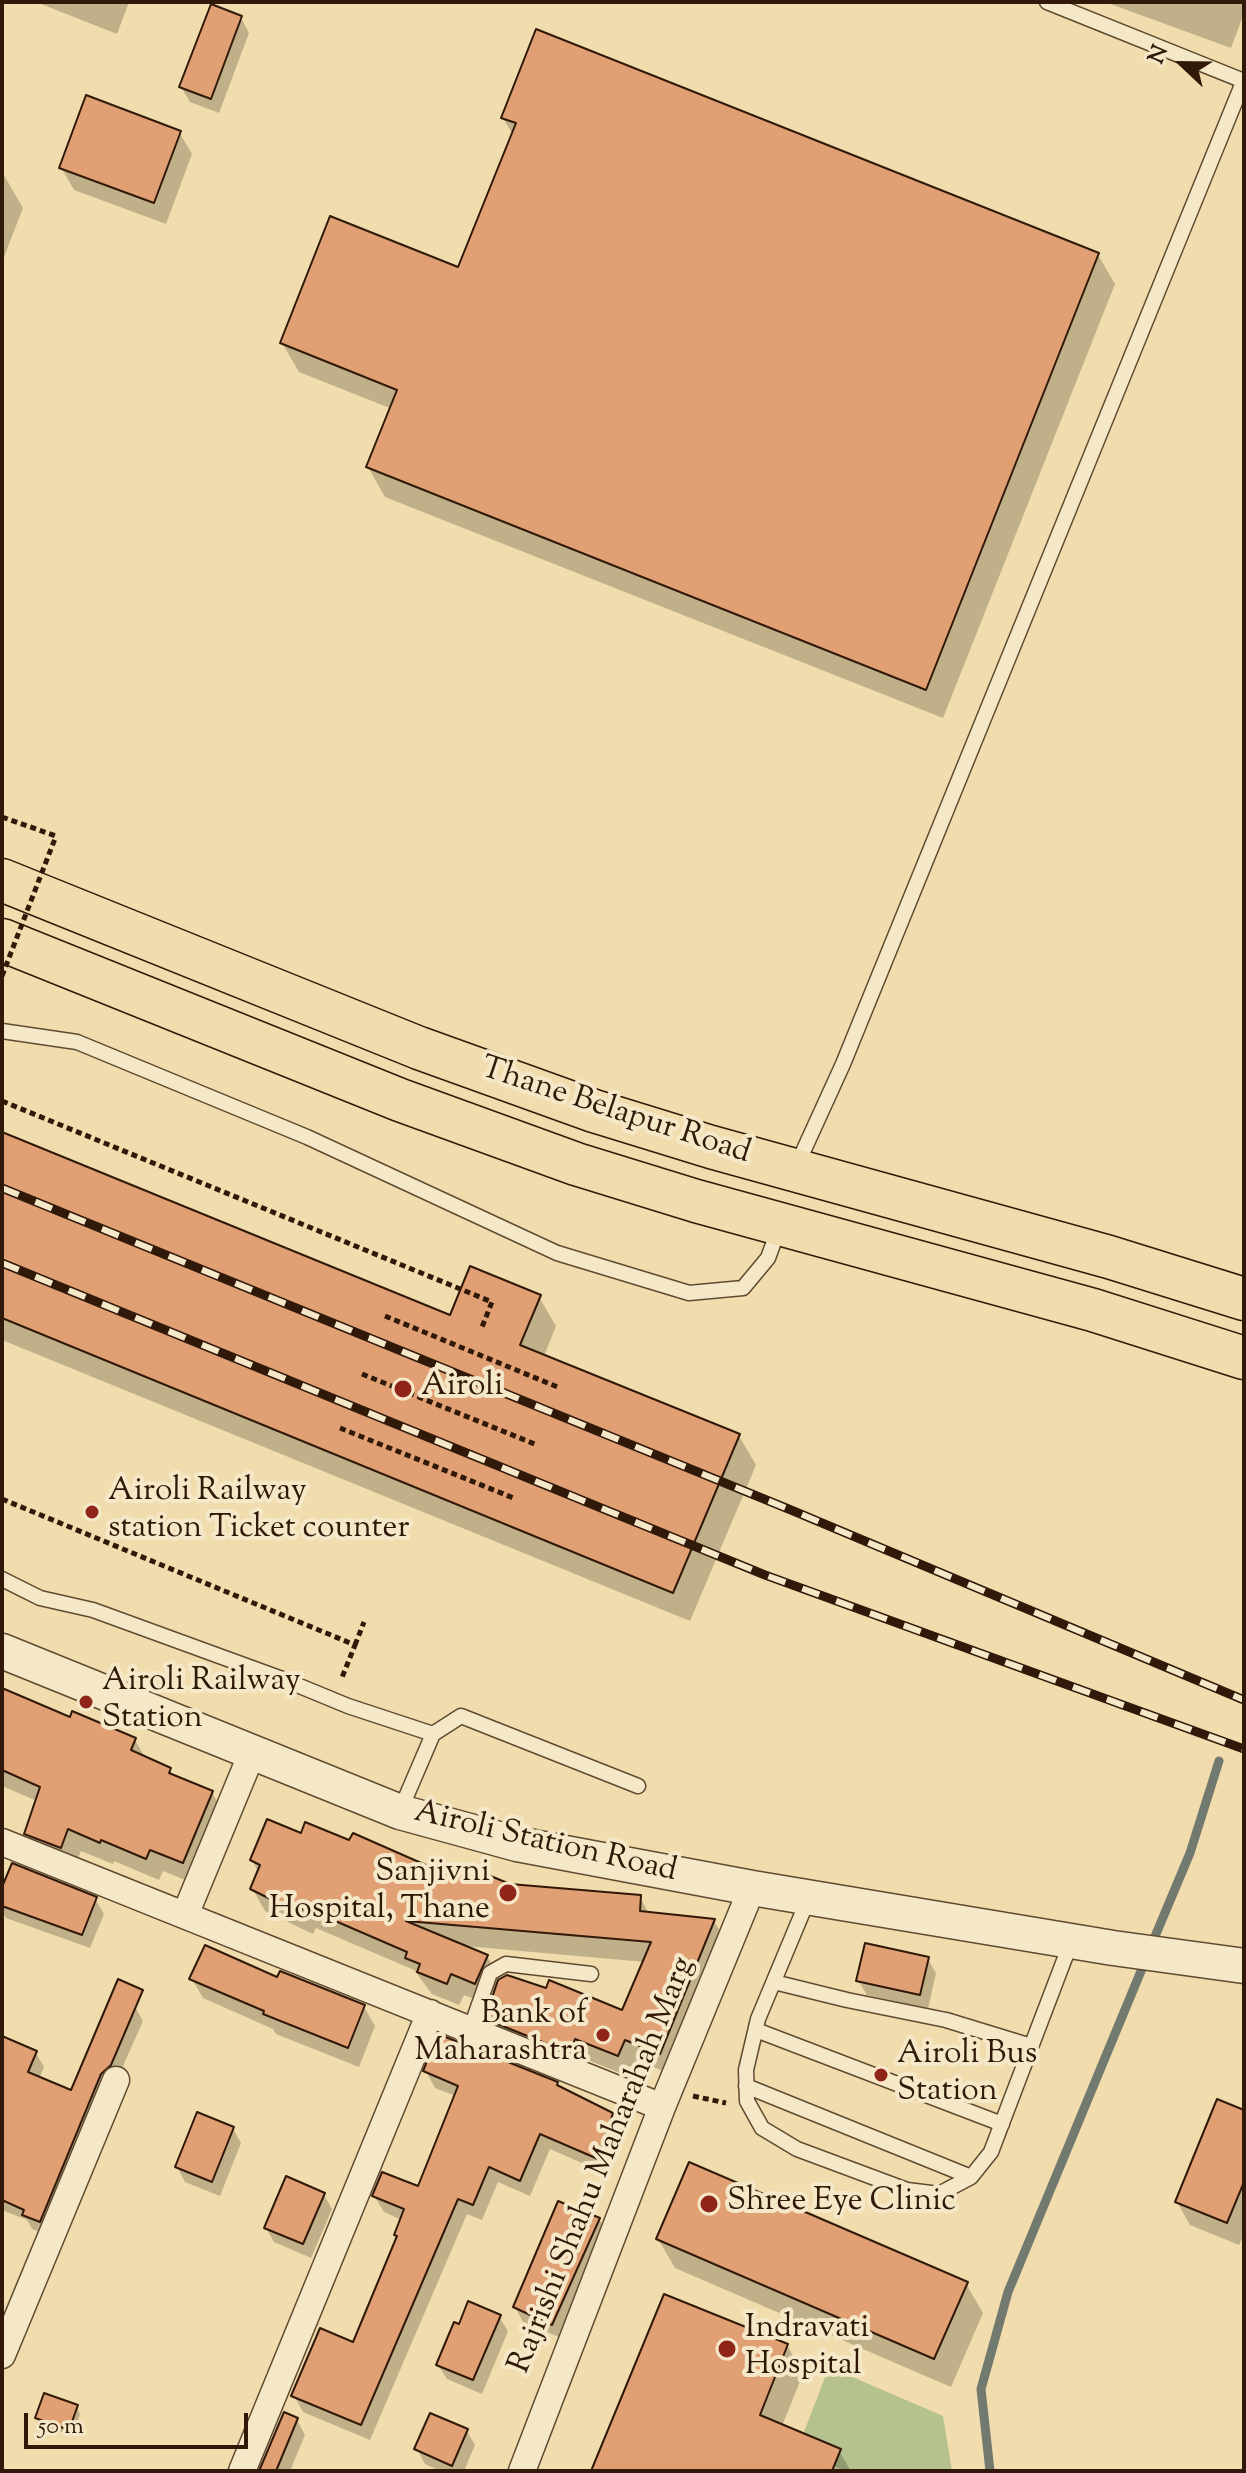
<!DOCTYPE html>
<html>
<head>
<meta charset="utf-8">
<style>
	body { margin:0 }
	#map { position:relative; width:1246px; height:2473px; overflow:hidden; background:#f0dcac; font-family:"Sorts Mill Goudy",serif }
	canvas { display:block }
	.frame { position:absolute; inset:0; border:4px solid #301908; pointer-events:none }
	.north { position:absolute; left:1142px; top:24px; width:80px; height:80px; -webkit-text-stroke:6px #f5e8c9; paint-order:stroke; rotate:292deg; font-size:22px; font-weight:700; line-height:32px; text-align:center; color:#301908 }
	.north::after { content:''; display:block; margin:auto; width:28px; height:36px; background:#301908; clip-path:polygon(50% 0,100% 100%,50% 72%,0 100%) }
	.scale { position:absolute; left:24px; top:2413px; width:224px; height:36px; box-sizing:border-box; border:4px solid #301908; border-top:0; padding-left:10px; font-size:24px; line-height:28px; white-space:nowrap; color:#301908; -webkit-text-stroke:6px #f5e8c9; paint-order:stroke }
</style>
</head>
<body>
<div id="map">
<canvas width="1246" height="2473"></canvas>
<div class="frame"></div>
<div class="north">N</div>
<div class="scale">50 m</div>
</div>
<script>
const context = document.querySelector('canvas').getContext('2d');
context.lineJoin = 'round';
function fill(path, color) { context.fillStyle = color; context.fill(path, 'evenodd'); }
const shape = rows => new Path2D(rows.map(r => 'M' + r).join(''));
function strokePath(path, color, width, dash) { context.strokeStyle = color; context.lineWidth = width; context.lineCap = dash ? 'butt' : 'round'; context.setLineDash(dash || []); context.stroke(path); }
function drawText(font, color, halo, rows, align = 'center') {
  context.font = font + ' "Sorts Mill Goudy",serif'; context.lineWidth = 8; context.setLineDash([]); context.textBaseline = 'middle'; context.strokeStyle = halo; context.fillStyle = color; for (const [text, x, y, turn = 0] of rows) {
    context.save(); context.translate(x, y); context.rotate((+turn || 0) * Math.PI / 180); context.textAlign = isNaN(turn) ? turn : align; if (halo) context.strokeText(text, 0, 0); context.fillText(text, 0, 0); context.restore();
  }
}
fill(shape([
	[829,2367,943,2416,952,2471,845,2471,797,2450]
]), '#b5c28d');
fill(shape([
	[36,2,129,2,117,34],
	[1105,2,1244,2,1244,13,1231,48],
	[241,18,249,33,219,113,190,102,181,87],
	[503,118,1098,255,1115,284,943,718,385,497,368,467,392,409,299,372,282,343,459,270,513,135],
	[179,132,192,154,166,224,74,190,61,167],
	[2,172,23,208,2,262],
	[2,1134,451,1318,539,1297,556,1326,544,1356,739,1436,756,1465,690,1621,2,1340],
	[2,1690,71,1719,135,1740,146,1759,170,1769,174,1777,212,1792,224,1815,195,1884,163,1871,159,1880,114,1861,113,1864,81,1851,73,1869,39,1856,26,1833,37,1801,2,1786],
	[302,1836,454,1880,640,1897,649,1914,714,1921,727,1943,672,2075,637,2060,630,2077,588,2060,582,2074,500,2040,487,2018,491,2006,464,1995,459,2005,432,1994,414,1970,316,1928,313,1934,265,1911,252,1888,259,1873,252,1860],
	[465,1946,645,1962,623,2013,500,1980,487,1956],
	[2,1893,95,1899,104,1914,90,1948,6,1918,2,1910],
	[927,1958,936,1973,928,2009,867,1995,858,1980],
	[192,1979,278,1980,364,2007,375,2026,359,2067,276,2034,273,2029,203,1998],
	[135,2007,143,2021,48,2235,32,2229,27,2220,2,2210,2,2046,36,2053,44,2067,39,2079,72,2093],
	[426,2071,556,2084,559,2089,612,2115,621,2131,607,2174,550,2149,530,2196,498,2182,482,2220,467,2214,370,2440,303,2412,294,2396,354,2345,398,2238,402,2220,384,2212,374,2196,419,2188,456,2096,435,2088],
	[1244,2112,1244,2234,1239,2245,1190,2225,1177,2202],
	[233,2129,241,2143,220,2196,185,2182,177,2167],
	[324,2195,332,2209,311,2258,274,2242,266,2228],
	[599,2219,608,2234,561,2338,523,2322,515,2307],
	[658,2239,966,2284,983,2313,951,2387,675,2268],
	[499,2317,508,2331,482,2394,447,2379,438,2365],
	[787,2345,803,2374,782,2426,839,2451,851,2471,593,2471],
	[77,2407,80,2414,73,2436,41,2425,37,2418],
	[297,2420,305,2435,290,2471,265,2471],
	[467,2431,475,2445,464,2471,441,2471,425,2464,417,2449]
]), '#0003');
strokePath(shape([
	[1151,1946,1190,1853,1219,1761],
	[990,2471,981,2389,1008,2292,1146,1959]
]), '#72796f', 9);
const building = shape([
	[211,4,242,16,211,99,179,87,211,4],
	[536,29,1099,253,926,690,366,467,397,390,280,343,330,216,458,267,516,123,501,118,536,29],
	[86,95,181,131,154,203,59,168,86,95],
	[2,1132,450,1315,470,1266,541,1295,520,1345,740,1434,673,1593,2,1318,2,1132],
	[2,1688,70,1717,72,1711,136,1738,131,1750,171,1768,169,1773,213,1791,183,1863,150,1850,146,1859,101,1840,100,1843,68,1829,61,1848,24,1834,40,1787,2,1770,2,1688],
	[267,1819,301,1833,305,1822,349,1840,353,1833,453,1877,459,1863,510,1884,641,1895,640,1911,715,1919,660,2054,625,2040,618,2056,575,2039,570,2053,485,2019,498,1980,507,1975,546,1988,549,1980,622,2010,651,1942,406,1921,488,1955,475,1984,451,1974,447,1984,417,1972,420,1964,405,1958,407,1952,303,1907,301,1914,250,1889,260,1865,250,1860,267,1819],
	[12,1863,97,1897,82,1935,2,1906,2,1887,12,1863],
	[865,1943,929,1957,920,1995,856,1981,865,1943],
	[205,1945,277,1977,280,1971,365,2005,348,2048,263,2014,264,2011,189,1979,205,1945],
	[118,1979,143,1990,111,2065,101,2074,40,2222,22,2215,24,2210,2,2200,2,2036,37,2051,28,2072,71,2090,118,1979],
	[438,2034,558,2082,557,2085,613,2113,598,2159,540,2134,520,2181,489,2167,473,2205,458,2199,361,2425,291,2396,320,2328,353,2342,397,2236,394,2235,404,2209,372,2196,382,2172,418,2186,458,2086,423,2071,438,2034],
	[1217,2099,1244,2110,1244,2182,1227,2223,1175,2202,1217,2099],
	[197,2112,234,2127,212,2182,175,2167,197,2112],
	[689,2162,968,2282,934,2359,656,2239,689,2162],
	[286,2176,325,2193,303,2244,264,2228,286,2176],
	[558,2201,600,2218,552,2325,513,2307,558,2201],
	[664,2294,788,2344,760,2415,841,2449,832,2471,591,2471,664,2294],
	[468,2301,501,2315,473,2380,436,2365,454,2322,459,2324,468,2301],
	[44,2393,78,2405,69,2430,35,2418,44,2393],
	[284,2412,298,2418,276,2471,259,2471,284,2412],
	[430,2413,468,2429,452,2466,414,2449,430,2413]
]);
fill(building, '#e1a074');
strokePath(building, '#301908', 2);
const service = shape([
	[1047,2,1244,81],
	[2,1031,77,1042,307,1137,557,1253,689,1293,743,1288,768,1258,779,1228],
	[797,1165,843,1064,1244,80],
	[2,1579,40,1598,93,1610,285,1680,348,1706,433,1734],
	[400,1811,433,1734,461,1716,638,1786],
	[809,1897,758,2019,746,2070,747,2101,762,2128,797,2149,907,2190,939,2194,971,2177,991,2152,1071,1942],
	[774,1982,847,2000,946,2020,1031,2046],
	[470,2030,490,1973,506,1964,591,1974],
	[756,2030,1002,2124],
	[746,2086,971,2177]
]);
const minor = shape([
	[2,1842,662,2107],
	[185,1915,252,1753],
	[2,2355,116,2080],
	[242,2471,430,2013],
	[522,2471,662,2107,752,1888]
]);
const tertiary = shape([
	[2,1651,400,1812,517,1844,752,1888,1113,1948,1244,1966]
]);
const primary = shape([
	[2,880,419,1048,594,1111,711,1147,1109,1257,1244,1299],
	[2,940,400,1100,576,1164,696,1201,1093,1310,1244,1358]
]);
strokePath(service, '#604a31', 17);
strokePath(minor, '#604a31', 29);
strokePath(tertiary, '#604a31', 37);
strokePath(primary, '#301908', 45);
strokePath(shape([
	[2,817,56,836],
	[2,1101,492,1302,482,1327],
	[385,1316,560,1388],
	[362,1374,537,1445],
	[340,1428,516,1499],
	[2,1499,355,1645,341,1680],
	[355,1645,364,1622],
	[693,2096,726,2103]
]), '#301908', 5, [6, 4]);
strokePath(service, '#f5e8c9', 14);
strokePath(minor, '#f5e8c9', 26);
strokePath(tertiary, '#f5e8c9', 34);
strokePath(primary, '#f0dcac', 42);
const rail = shape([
	[2,1188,791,1510,1244,1700],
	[2,1263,765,1575,1244,1749]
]);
strokePath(rail, '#301908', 9);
strokePath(rail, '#f5e8c9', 6, [18]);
strokePath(shape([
	[2,976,56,836]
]), '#301908', 5, [6, 4]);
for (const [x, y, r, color] of [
	[403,1389,10,"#8f2418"],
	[92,1512,8,"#8f2418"],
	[86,1702,8,"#8f2418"],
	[508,1893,10,"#8f2418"],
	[603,2035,8,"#8f2418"],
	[881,2075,8,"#8f2418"],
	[709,2204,10,"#8f2418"],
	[727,2349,10,"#8f2418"]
]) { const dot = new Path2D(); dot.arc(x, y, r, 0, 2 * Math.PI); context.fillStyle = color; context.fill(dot); strokePath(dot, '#f5e8c9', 3); }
drawText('32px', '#301908', '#f5e8c9', [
	["Thane Belapur Road",615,1113,18],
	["Airoli Station Road",545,1844,13],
	["Rajrishi Shahu Maharahah Marg",604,2166,-68]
]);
drawText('32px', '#301908', '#f5e8c9', [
	["Airoli",421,1389],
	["Airoli Railway",108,1494],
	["station Ticket counter",108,1531],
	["Airoli Railway",102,1684],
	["Station",102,1721],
	["Sanjivni",490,1875,"right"],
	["Hospital, Thane",490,1912,"right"],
	["Bank of",587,2017,"right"],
	["Maharashtra",587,2054,"right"],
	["Airoli Bus",897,2057],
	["Station",897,2094],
	["Shree Eye Clinic",727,2204],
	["Indravati",745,2331],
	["Hospital",745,2368]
], 'left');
</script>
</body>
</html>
